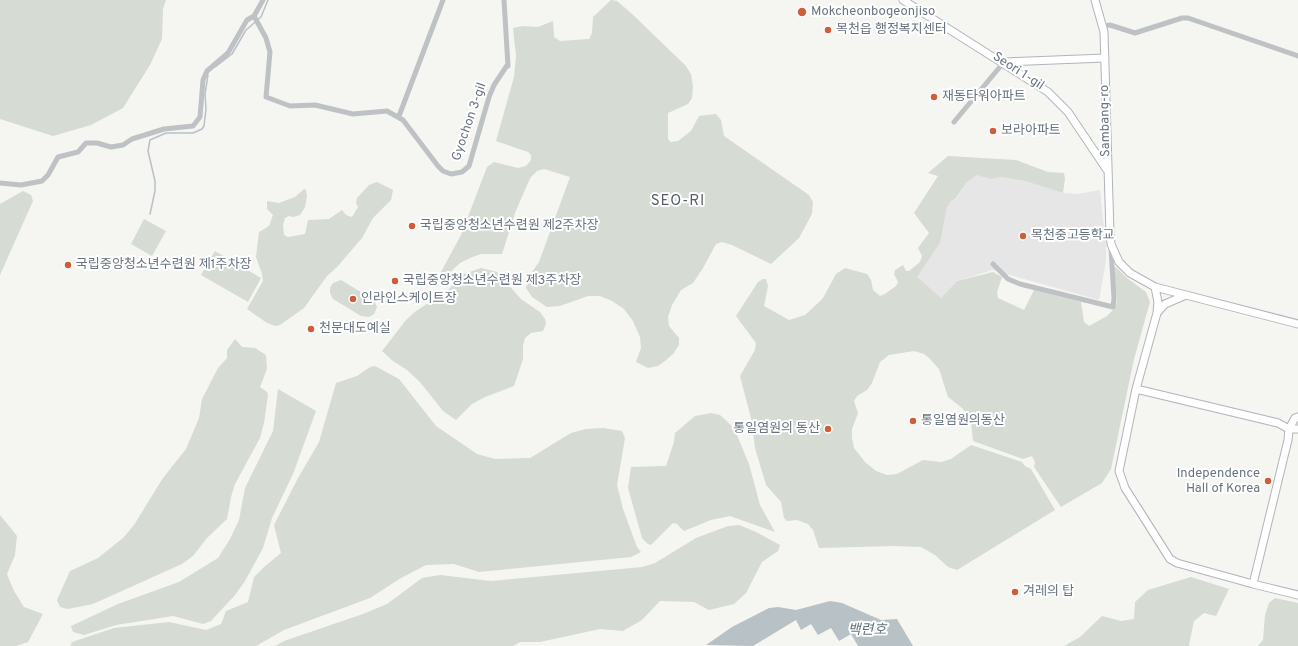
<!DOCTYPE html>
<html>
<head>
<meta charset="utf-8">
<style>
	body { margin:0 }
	canvas { display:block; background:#f5f5f2 }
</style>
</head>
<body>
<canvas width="1298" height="646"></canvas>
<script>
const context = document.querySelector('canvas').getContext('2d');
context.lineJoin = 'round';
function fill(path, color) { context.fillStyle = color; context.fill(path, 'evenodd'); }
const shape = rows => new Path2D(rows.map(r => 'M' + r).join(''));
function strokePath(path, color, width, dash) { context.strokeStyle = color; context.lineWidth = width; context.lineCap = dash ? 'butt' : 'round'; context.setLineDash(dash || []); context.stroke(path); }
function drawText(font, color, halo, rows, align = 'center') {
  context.font = font + ' Overpass,"Noto Sans KR",sans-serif'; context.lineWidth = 4; context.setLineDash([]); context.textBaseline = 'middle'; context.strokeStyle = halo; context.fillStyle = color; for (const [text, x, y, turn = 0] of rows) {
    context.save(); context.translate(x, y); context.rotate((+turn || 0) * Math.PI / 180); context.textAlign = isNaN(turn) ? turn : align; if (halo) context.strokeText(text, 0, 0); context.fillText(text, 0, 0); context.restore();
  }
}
fill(shape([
	[976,175,991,179,1002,177,1025,181,1063,193,1078,194,1100,190,1106,247,1106,261,1099,300,992,270,957,281,941,298,917,280,918,275,940,243,947,207,950,202,957,198,966,183]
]), '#e5e6e5');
fill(shape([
	[0,0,166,0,163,9,162,39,150,65,123,108,91,125,53,136,0,119],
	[611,0,617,1,631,13,685,65,691,74,693,86,692,98,688,104,668,113,668,139,671,142,678,141,691,131,699,116,716,114,721,120,724,136,809,195,813,202,812,214,799,238,771,264,732,245,722,242,716,244,703,268,693,283,681,290,672,305,668,317,669,326,679,338,679,345,673,354,665,361,658,366,648,368,636,362,641,348,640,337,633,321,624,309,612,301,600,296,588,296,560,306,547,307,532,297,526,288,528,278,539,262,570,177,544,169,537,171,531,177,527,185,515,213,502,254,481,254,470,258,460,263,440,282,435,283,461,235,487,167,494,162,518,168,526,166,531,160,531,155,528,152,496,141,514,77,516,56,513,28,523,26,538,27,553,21,554,37,560,41,589,39,592,33,593,17],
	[948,156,1016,160,1048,172,1064,173,1065,179,1063,193,1025,181,1002,177,991,179,976,175,966,183,956,198,950,202,947,207,940,243,917,277,941,298,957,281,993,272,1002,277,997,292,998,298,1024,310,1034,290,1081,302,1084,322,1089,326,1107,316,1115,308,1117,301,1114,268,1116,267,1127,278,1146,292,1150,302,1134,359,1111,469,1102,483,1061,507,1034,467,1035,462,1032,456,1023,459,973,441,971,422,968,415,962,408,948,397,939,369,930,359,924,354,914,351,889,355,880,362,872,383,867,390,857,396,854,401,858,413,852,429,852,438,854,448,865,462,876,471,887,475,897,474,923,460,941,462,951,459,971,445,1022,462,1025,466,1031,469,1055,510,957,570,948,567,935,555,921,547,894,546,819,548,813,530,808,524,797,520,787,521,784,518,781,502,766,485,755,448,752,422,740,376,755,350,756,343,736,316,758,282,763,279,766,279,768,286,764,306,789,320,805,315,817,304,823,298,836,274,845,268,867,274,871,280,873,290,880,296,885,294,896,286,898,282,894,274,895,270,903,265,906,271,909,271,920,262,922,256,918,248,929,233,914,213,938,176,928,173],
	[377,182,393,190,391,200,373,218,362,238,337,267,327,276,304,308,280,325,275,326,267,323,247,309,263,281,262,274,256,257,259,232,269,226,273,215,267,209,267,201,279,203,295,197,304,189,306,190,307,197,305,207,300,215,293,217,289,216,285,218,283,225,284,235,288,237,305,234,308,220,329,219,342,210,346,215,352,217,358,207,356,203,357,198,369,185],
	[23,191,31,195,33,201,0,275,0,204],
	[144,219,166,231,152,256,131,244],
	[215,251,261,278,248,302,201,275],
	[481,268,497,272,521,299,540,312,545,319,546,324,543,331,531,333,525,338,523,346,523,359,514,386,485,397,472,404,456,420,443,411,420,382,407,370,393,361,382,351,406,320,416,311,447,291,464,274],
	[341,280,374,300,377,307,374,314,369,317,361,316,333,299,330,293,330,288,333,283],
	[235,339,242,347,255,348,266,355,267,369,260,387,267,392,268,395,264,423,260,438,235,484,231,497,227,519,207,538,193,556,182,564,93,604,68,609,60,607,57,600,70,571,98,558,123,538,134,525,163,478,186,449,199,418,202,399,218,368,227,358,227,350],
	[375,366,399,379,436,426,477,454,495,459,530,458,571,433,586,429,603,428,622,431,625,438,617,485,623,509,637,547,641,552,631,557,479,572,454,564,426,565,401,578,370,598,284,630,256,646,70,646,72,642,114,628,169,622,206,630,221,624,226,611,248,602,254,577,264,567,281,553,274,525,298,478,319,442,336,383,357,376,370,367],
	[278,389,316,411,293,474,272,518,263,548,245,581,235,595,211,621,203,624,173,616,116,625,84,635,73,632,71,626,118,604,179,582,218,558,230,539,239,520,245,488,273,431],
	[711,413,720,415,734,428,749,464,760,505,775,532,730,516,711,520,684,531,677,524,673,523,651,545,648,544,642,538,628,488,631,467,666,466,674,442,675,433,695,416],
	[0,515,17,536,15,555,7,574,14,591,24,607,43,614,28,642,16,646,0,646],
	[739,525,756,532,780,545,778,551,762,562,746,593,734,604,709,610,694,602,660,601,642,620,623,631,600,629,540,642,520,642,513,646,275,646,284,641,363,614,387,604,422,578,440,575,491,581,642,567,655,563,696,538,728,526],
	[1191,577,1229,589,1216,616,1204,613,1194,621,1189,645,1191,646,1064,646,1080,637,1102,616,1121,621,1134,619,1135,602,1148,590],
	[1275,598,1298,603,1298,646,1258,646,1263,640,1265,615,1269,603]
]), '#d6dbd4');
fill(shape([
	[830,601,842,603,881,620,897,619,913,646,858,646,851,634,839,641,831,628,818,635,811,624,801,630,796,620,753,646,706,645,732,627,769,608,778,607,796,610]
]), '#b8c1c5');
strokePath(shape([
	[215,67,232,54,246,30,261,17,268,0],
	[150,214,155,191,155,181,148,151,150,140,166,133,193,133,202,129,204,126,206,109,205,94,208,75]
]), '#b8c1c5', 1.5);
const secondary = shape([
	[903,0,1048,92,1068,112,1107,170],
	[1095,0,1104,32,1110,234,1111,244,1119,262,1130,273,1155,287,1298,324],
	[1004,62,1105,58],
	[1155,287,1158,302,1157,313],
	[1186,295,1165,304,1157,313,1136,389,1278,423,1289,429,1295,418,1298,417],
	[1136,389,1119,471,1125,488,1170,559,1177,563,1253,584],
	[1298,429,1289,429,1288,440,1253,584,1298,595]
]);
strokePath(secondary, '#b1b5b9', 9);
strokePath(shape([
	[504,0,508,66],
	[254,16,266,38,270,52,266,97,290,106,315,105,353,114,387,111,403,120,438,166,443,171,451,174,462,172,469,166,489,97,494,85,508,64],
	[1103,26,1110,25,1135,33,1182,18,1188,18,1298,56],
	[399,116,443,0],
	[954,122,1004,62],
	[0,183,21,185,42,181,48,175,58,157,78,152,86,143,97,143,111,147,123,145,132,139,164,129,193,126,200,117,203,80,207,71,228,53,247,20,254,16,263,0],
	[993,264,1008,279,1020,284,1113,307,1114,298,1111,249]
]), '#bfc2c5', 5);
strokePath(secondary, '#fff', 7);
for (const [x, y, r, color] of [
	[802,12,5,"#cd5e3a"],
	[828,30,4,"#cd5e3a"],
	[934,97,4,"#cd5e3a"],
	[993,131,4,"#cd5e3a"],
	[412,226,4,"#cd5e3a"],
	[1023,236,4,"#cd5e3a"],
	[68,265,4,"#cd5e3a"],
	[395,281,4,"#cd5e3a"],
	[353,299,4,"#cd5e3a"],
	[311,329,4,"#cd5e3a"],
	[913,421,4,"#cd5e3a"],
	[828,429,4,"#cd5e3a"],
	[1268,481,4,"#cd5e3a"],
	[1015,592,4,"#cd5e3a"]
]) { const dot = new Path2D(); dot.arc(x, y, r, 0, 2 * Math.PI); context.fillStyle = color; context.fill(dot); strokePath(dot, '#fff', 1.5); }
drawText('13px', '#68747f', '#fff', [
	["Mokcheonbogeonjiso",811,12],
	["목천읍 행정복지센터",836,30],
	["재동타워아파트",942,97],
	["보라아파트",1001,131],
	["국립중앙청소년수련원 제2주차장",420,226],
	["목천중고등학교",1031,236],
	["국립중앙청소년수련원 제1주차장",76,265],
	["국립중앙청소년수련원 제3주차장",403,281],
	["인라인스케이트장",361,299],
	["천문대도예실",319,329],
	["통일염원의동산",921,421],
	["통일염원의 동산",820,429,"right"],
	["Independence",1260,474,"right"],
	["Hall of Korea",1260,489,"right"],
	["겨레의 탑",1023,592]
], 'left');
drawText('13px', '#68747f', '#fff', [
	["Seori 1-gil",1018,72,33],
	["Sambang-ro",1106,121,-91],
	["Gyochon 3-gil",470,122,-71]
]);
drawText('italic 14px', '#63757c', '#fff', [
	["백련호",867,631]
]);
context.letterSpacing = '1px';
drawText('15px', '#555e65', '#fff', [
	["SEO-RI",678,202]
]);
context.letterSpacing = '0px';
</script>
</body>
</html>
